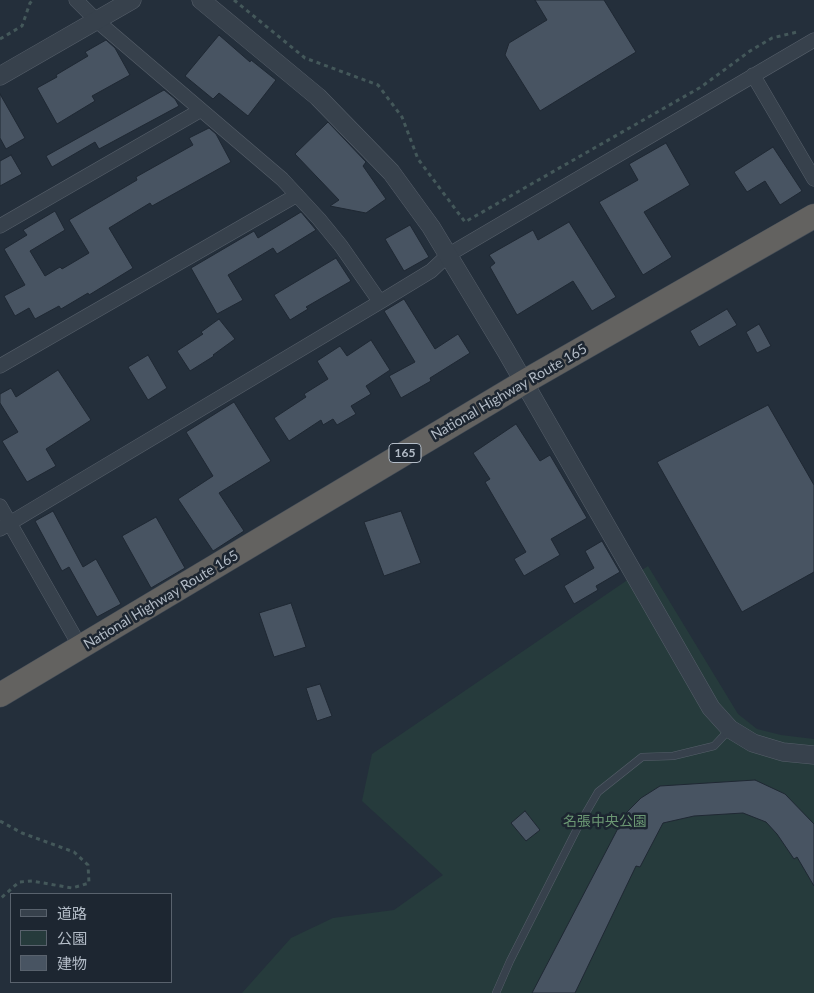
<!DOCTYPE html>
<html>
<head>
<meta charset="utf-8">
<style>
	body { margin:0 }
	#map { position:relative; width:814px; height:993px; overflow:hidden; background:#242f3b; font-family:Lato,"Noto Sans JP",sans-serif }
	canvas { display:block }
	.legend { position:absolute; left:10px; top:893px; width:162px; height:90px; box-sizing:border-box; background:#1d2631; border:1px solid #59626d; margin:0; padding:6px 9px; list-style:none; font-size:15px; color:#b3bcc7 }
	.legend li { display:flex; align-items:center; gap:10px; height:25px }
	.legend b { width:25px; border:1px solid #59626d }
</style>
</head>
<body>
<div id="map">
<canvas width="814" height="993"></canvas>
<ul class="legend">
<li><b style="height:6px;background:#37414c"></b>道路</li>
<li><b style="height:14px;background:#263b3c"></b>公園</li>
<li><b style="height:14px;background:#485462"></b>建物</li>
</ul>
</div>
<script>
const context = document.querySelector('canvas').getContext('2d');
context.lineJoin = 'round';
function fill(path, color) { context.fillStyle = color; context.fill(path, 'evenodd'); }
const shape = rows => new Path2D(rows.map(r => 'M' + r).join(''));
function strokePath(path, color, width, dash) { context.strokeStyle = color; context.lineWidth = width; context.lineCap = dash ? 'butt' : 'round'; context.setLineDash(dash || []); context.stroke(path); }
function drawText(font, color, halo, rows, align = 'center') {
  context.font = font + ' Lato,"Noto Sans JP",sans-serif'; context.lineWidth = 5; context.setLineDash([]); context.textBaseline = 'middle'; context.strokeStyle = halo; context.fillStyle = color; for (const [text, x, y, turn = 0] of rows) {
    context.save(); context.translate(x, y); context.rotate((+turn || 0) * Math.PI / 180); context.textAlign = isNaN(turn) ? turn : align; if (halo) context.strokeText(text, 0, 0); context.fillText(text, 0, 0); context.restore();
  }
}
fill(shape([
	[648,566,738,714,757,729,781,735,814,739,814,993,242,993,291,938,333,918,394,910,443,875,362,801,372,754]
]), '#263b3c');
const building = shape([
	[535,0,604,0,636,52,540,111,505,55,509,43,547,20,535,0],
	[219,35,250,62,251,60,276,80,248,116,219,93,213,99,185,76,219,35],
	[106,40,115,48,130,75,92,96,95,101,57,124,37,88,57,77,56,75,88,56,85,52,106,40],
	[164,90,175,99,179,106,99,149,95,142,52,167,46,156,164,90],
	[0,94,25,138,6,149,0,138,0,94],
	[328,122,366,162,363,166,386,199,366,213,330,206,339,200,295,154,328,122],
	[209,128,216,134,231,162,152,206,150,203,109,228,133,268,89,295,88,293,61,309,59,306,35,319,29,308,15,316,4,296,25,285,4,249,27,235,23,230,55,211,65,230,30,251,45,276,60,267,62,269,89,253,69,220,137,180,136,177,193,145,189,138,209,128],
	[666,143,690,185,644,212,672,257,643,275,599,202,638,180,629,164,666,143],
	[773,147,802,191,780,205,765,181,747,192,734,172,773,147],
	[11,155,22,174,0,186,0,161,11,155],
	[301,212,316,230,277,254,273,248,228,275,243,300,217,314,191,268,254,231,258,238,301,212],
	[569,222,616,297,592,311,573,281,517,315,490,267,495,263,489,255,533,230,538,240,569,222],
	[410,225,429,257,404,271,385,239,410,225],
	[336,258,351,281,306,307,308,309,290,320,274,295,336,258],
	[404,299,435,349,458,334,470,353,430,378,431,381,401,398,389,376,415,362,384,311,404,299],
	[727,309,737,325,699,347,690,331,727,309],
	[219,319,235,339,213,355,214,356,190,371,177,351,203,334,201,332,219,319],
	[759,324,771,346,757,353,746,332,759,324],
	[371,340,390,370,366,386,371,394,351,406,356,414,337,425,333,419,323,425,321,420,289,441,274,418,306,397,304,394,328,379,317,361,340,346,347,356,371,340],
	[148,355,167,388,148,400,128,367,148,355],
	[58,370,91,420,46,449,56,466,27,482,2,441,18,432,0,403,0,394,11,388,16,397,58,370],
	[234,402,271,461,219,493,244,531,213,551,178,499,213,476,186,432,234,402],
	[768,405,814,485,814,572,742,612,657,462,768,405],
	[516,424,540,461,550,455,587,518,551,539,560,555,524,576,514,559,526,552,485,482,490,479,473,453,516,424],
	[53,511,83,567,96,559,121,604,97,617,69,567,62,571,35,521,53,511],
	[401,511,421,563,384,576,364,522,401,511],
	[156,517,185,568,151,588,122,536,156,517],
	[602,541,620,572,596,586,598,590,574,604,564,586,594,568,585,551,602,541],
	[291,603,306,647,274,657,259,613,291,603],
	[320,684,332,716,317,721,306,688,320,684],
	[755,780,785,794,814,824,814,886,797,857,794,859,777,834,766,822,743,813,694,816,663,823,640,867,636,866,575,993,532,993,626,813,641,798,660,786,755,780],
	[525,811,540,830,526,841,511,823,525,811]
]);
fill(building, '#485462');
strokePath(building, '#1f2833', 1);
const service = shape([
	[496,993,510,961,580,823,598,792,642,757,673,756,714,746,730,729]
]);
const minor = shape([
	[76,0,97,21,282,179,319,219,341,246,380,302],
	[753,75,814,179],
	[0,226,201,110],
	[0,366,297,195],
	[0,506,81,648],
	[0,529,380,302,431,271,448,255,814,40]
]);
const tertiary = shape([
	[201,0,318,97,391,172,431,227,506,351,711,708,730,729,753,743,783,752,814,755],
	[0,76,132,0]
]);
const trunk = shape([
	[0,695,524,382,814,216]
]);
strokePath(service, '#565f6a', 8);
strokePath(minor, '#565f6a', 15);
strokePath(tertiary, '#565f6a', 19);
strokePath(trunk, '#434c57', 25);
strokePath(shape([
	[234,0,305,58,378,85,402,117,418,159,465,222,701,87,750,51,772,38,797,32],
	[0,39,22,26,30,3,33,0],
	[0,821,22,833,74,852,88,865,89,883,72,888,32,881,19,882,0,899]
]), '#44585a', 3, [4, 4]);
strokePath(service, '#37414c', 7);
strokePath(minor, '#37414c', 14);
strokePath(tertiary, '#37414c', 18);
strokePath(trunk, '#636260', 24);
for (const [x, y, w] of [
	[405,453,32]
]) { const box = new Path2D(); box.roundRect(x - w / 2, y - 9.5, w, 19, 4); context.fillStyle = '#1d2631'; context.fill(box); strokePath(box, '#b3bcc7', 1); }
drawText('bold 12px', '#b3bcc7', null, [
	["165",405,453]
]);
drawText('14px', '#b3bcc7', '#1d2631', [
	["National Highway Route 165",509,392,-30],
	["National Highway Route 165",161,600,-31]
]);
drawText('14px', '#6b9773', '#1d2631', [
	["名張中央公園",605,821]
]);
</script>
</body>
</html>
